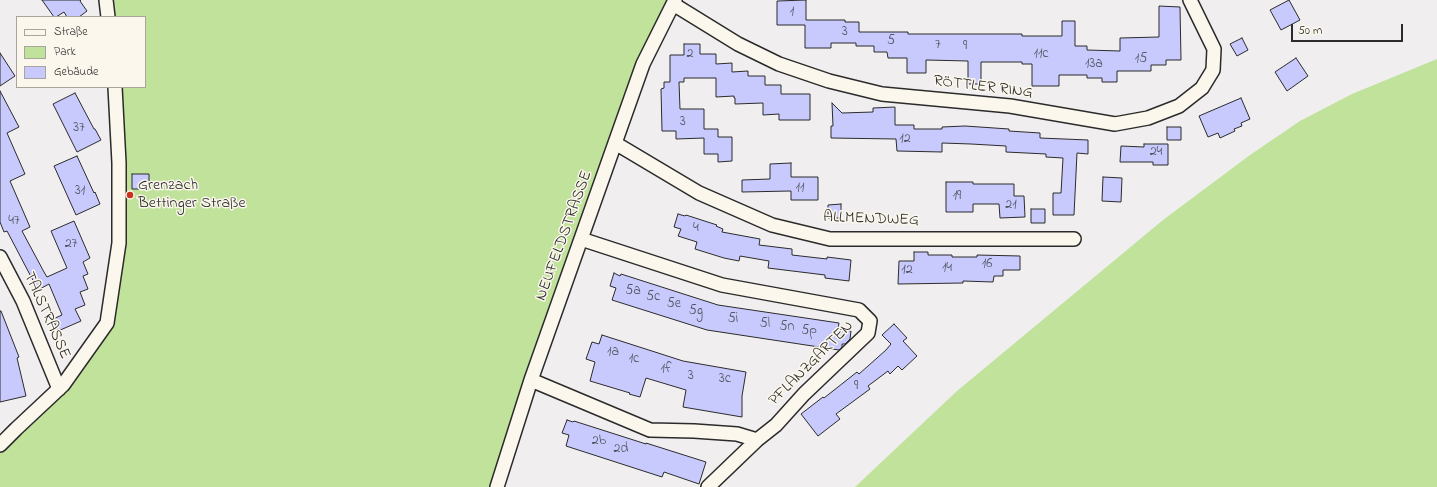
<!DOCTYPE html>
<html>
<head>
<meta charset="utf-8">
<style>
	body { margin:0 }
	#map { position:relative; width:1437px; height:487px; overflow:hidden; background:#f1eeef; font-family:"Indie Flower",sans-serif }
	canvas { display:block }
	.legend { position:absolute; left:16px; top:16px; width:130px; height:72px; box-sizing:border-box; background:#fbf7ec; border:1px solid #a8a59f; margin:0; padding:5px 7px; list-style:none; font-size:12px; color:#2b2b2b }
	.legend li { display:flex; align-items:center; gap:8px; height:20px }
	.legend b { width:20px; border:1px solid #a8a59f }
	.scale { position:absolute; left:1291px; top:24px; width:112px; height:18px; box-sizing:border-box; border:2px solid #2b2b2b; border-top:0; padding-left:5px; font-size:12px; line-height:14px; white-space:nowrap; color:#2b2b2b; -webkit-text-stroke:3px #fbf7ec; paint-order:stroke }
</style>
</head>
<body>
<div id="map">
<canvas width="1437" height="487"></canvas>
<ul class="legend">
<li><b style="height:5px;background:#fbf7ec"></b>Straße</li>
<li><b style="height:11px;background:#c0e29b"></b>Park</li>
<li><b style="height:11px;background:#c8cafd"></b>Gebäude</li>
</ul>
<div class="scale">50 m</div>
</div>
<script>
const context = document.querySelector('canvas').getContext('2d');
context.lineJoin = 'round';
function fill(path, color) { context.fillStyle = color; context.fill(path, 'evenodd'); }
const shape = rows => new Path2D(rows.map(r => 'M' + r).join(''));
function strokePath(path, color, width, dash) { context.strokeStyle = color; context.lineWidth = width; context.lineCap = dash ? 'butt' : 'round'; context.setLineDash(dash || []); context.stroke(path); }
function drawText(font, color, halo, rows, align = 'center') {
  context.font = font + ' "Indie Flower",sans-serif'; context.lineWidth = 3; context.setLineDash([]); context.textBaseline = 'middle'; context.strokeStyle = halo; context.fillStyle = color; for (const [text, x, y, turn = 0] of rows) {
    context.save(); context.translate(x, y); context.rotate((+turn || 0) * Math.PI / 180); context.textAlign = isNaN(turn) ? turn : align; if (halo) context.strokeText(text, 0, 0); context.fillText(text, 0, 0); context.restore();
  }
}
fill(shape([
	[106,0,675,0,643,64,497,487,0,487,0,445,63,385,107,323,119,243,115,87,145,87,145,17,108,17],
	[1437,59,1437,487,855,487,957,391,1163,220,1250,155,1300,121,1352,94]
]), '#c0e29b');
const building = shape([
	[42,0,81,0,80,1,87,11,79,17,67,17,64,12,56,17,54,17,42,0],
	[806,0,806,20,845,20,845,22,859,22,859,32,908,32,908,34,1022,34,1022,36,1062,36,1062,21,1075,21,1075,46,1087,46,1087,50,1120,51,1120,38,1159,37,1159,6,1180,7,1181,60,1166,60,1166,65,1151,65,1151,71,1117,71,1117,82,1102,82,1102,78,1087,78,1087,75,1059,75,1059,86,1032,86,1032,64,1022,64,1022,62,981,62,981,84,968,84,968,61,926,60,926,73,907,73,907,58,888,58,887,52,874,52,874,46,856,46,856,43,831,43,831,48,805,48,805,25,777,25,777,1,806,0],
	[1289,0,1300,20,1281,30,1270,10,1289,0],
	[1242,38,1248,50,1237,56,1230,44,1242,38],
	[684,44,700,44,700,54,716,54,716,64,732,63,732,72,748,71,748,76,765,76,765,85,781,85,781,94,810,94,810,120,779,120,779,114,763,115,763,103,735,104,735,98,734,98,734,96,716,97,716,78,684,78,684,82,679,82,680,109,704,109,704,129,718,129,718,137,732,137,732,161,718,162,718,154,704,154,704,138,676,139,676,131,662,131,661,89,664,88,664,82,670,82,670,55,684,55,684,44],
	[0,53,15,76,0,86,0,53],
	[1296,58,1308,76,1287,91,1275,72,1296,58],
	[0,91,19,127,7,133,25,174,10,181,30,227,22,231,44,272,47,277,67,268,51,231,74,221,90,258,83,262,88,274,83,276,88,289,80,292,85,305,75,309,81,321,58,331,53,319,62,315,49,284,38,290,7,231,4,232,0,222,0,91],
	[75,93,94,129,95,129,101,140,77,152,53,104,75,93],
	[1241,98,1250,119,1241,123,1242,126,1234,129,1235,131,1220,138,1218,133,1208,137,1199,116,1241,98],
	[832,103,842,113,873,112,873,108,895,107,895,125,914,125,914,129,942,129,942,127,965,126,1009,129,1009,131,1040,133,1040,138,1088,140,1088,154,1077,153,1074,215,1053,215,1053,193,1061,193,1063,158,1046,157,1046,154,1006,152,1006,146,971,144,942,143,942,152,897,151,896,139,831,138,831,126,833,126,832,103],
	[1167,127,1181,127,1181,140,1167,140,1167,127],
	[1144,144,1168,144,1168,165,1153,165,1153,162,1120,162,1121,146,1144,147,1144,144],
	[77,156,94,193,95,192,100,204,76,215,54,166,77,156],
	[791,163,791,177,818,177,818,200,791,200,791,191,742,192,742,180,770,179,770,164,791,163],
	[132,174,149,174,149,189,132,189,132,174],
	[1103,177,1122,178,1121,202,1102,201,1103,177],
	[946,182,973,182,973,184,1014,184,1014,196,1024,196,1025,217,1000,218,999,204,973,204,973,212,946,212,946,182],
	[841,204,841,218,828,218,828,205,841,204],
	[1031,209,1045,209,1045,223,1031,223,1031,209],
	[678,214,685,216,686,215,717,225,716,226,723,229,722,232,760,239,759,245,792,249,792,255,827,259,827,257,851,260,849,281,825,278,825,275,768,268,769,261,740,256,739,261,724,258,695,249,697,242,678,236,681,229,674,227,678,214],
	[914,252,928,252,928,255,952,255,952,257,977,257,977,255,1020,256,1020,270,1003,270,1003,276,994,276,993,282,963,281,963,283,898,284,899,261,914,261,914,252],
	[614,273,620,276,621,274,718,305,839,323,838,329,851,331,850,339,845,344,842,344,842,347,839,350,707,330,612,300,616,288,610,286,614,273],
	[0,311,1,311,19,357,17,358,26,396,0,402,0,311],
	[894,324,907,338,903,341,917,356,902,370,898,366,890,374,888,371,868,386,870,389,836,414,840,419,818,436,801,414,823,397,824,398,857,372,859,374,886,350,891,344,882,335,894,324],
	[602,335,683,361,746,372,742,396,742,417,683,407,686,390,646,378,640,397,629,394,630,393,590,381,595,362,586,359,592,342,599,344,602,335],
	[567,420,573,422,574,421,646,444,646,443,706,462,699,484,664,472,662,477,566,446,569,435,562,433,567,420]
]);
fill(building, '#c8cafd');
strokePath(building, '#2b2b2b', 1);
const minor = shape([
	[106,0,108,17],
	[673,4,738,44,779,64,829,81,882,94,1010,106,1115,124,1148,118,1179,106,1202,88,1213,70,1214,49,1190,0],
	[615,143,699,193,772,225,830,239,1074,239],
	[581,239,722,285,859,310,870,321,868,333,804,394,776,425,757,440,708,487],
	[0,257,23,301,59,389],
	[531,380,650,430,694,431,737,434,757,440],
	[0,445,16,429,63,385,107,323,119,243,119,163,115,87],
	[497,487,531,380,643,64,675,0]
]);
strokePath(minor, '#2b2b2b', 16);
strokePath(minor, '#fbf7ec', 13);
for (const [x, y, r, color] of [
	[130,195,4,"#c8321e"]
]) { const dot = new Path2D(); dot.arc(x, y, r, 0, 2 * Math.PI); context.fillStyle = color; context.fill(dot); strokePath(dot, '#fbf7ec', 1.5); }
drawText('14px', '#525360', null, [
	["1",792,13],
	["3",845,33],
	["5",891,42],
	["7",938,46],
	["9",965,47],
	["2",690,55],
	["11c",1041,55],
	["15",1141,60],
	["13a",1094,65],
	["3",683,123],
	["37",79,129],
	["12",905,140],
	["24",1156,153],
	["11",800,189],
	["31",80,192],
	["19",957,197],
	["21",1011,206],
	["47",14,222],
	["4",696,229],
	["27",71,245],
	["16",987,265],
	["14",947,269],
	["12",907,271],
	["5a",633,292],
	["5c",653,298],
	["5e",674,305],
	["5g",696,312],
	["5i",733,320],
	["5l",765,325],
	["5n",787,328],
	["5p",809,332],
	["1a",613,353],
	["1c",634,360],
	["1f",666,370],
	["3",691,377],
	["3c",725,380],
	["9",856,387],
	["2b",599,442],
	["2d",621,450]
]);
drawText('16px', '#2b2b2b', '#fbf7ec', [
	["RÖTTLER RING",983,88,7],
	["ALLMENDWEG",871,220,2],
	["NEUFELDSTRASSE",565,236,-70],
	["TALSTRASSE",46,316,66],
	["PFLANZGARTEN",812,364,-45]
]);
drawText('16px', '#2b2b2b', '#fbf7ec', [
	["Grenzach",138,186],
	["Bettinger Straße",138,204]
], 'left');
</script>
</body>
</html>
